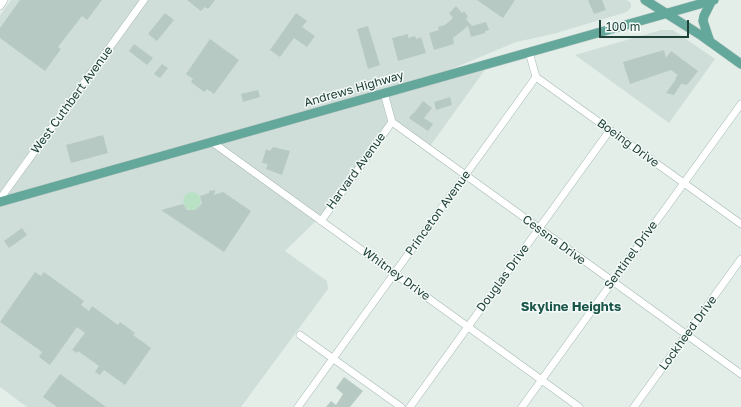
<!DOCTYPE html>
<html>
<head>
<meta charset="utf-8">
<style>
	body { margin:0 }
	#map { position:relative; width:741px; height:407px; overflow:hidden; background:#e3eee9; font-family:"Golos Text",sans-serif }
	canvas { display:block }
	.scale { position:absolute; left:599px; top:20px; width:90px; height:18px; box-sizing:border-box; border:2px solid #20413a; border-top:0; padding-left:5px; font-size:12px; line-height:14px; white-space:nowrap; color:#20413a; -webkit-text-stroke:3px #f4faf7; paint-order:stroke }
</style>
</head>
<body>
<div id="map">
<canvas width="741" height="407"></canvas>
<div class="scale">100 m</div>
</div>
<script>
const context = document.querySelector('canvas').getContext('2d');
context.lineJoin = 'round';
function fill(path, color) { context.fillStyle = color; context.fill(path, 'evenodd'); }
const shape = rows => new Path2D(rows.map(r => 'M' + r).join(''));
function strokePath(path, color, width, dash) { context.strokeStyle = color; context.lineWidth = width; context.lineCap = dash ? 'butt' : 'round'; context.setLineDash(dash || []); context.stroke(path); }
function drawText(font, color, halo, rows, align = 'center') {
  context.font = font + ' "Golos Text",sans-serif'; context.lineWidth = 3; context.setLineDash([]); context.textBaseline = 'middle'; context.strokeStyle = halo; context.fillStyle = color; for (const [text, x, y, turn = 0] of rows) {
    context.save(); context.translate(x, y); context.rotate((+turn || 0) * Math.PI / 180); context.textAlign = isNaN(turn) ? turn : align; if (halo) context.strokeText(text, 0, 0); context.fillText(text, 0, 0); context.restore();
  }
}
fill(shape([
	[11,0,627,0,631,3,631,7,627,12,553,34,516,42,411,86,487,67,428,149,392,123,318,219,285,251,327,281,328,289,241,407,27,407,0,387,0,15],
	[661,30,673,30,715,59,669,123,575,55]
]), '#d0ded9');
fill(shape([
	'183 201a9 9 0 1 1 18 0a9 9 0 1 1-18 0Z'
]), '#b9e1c6');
fill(shape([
	[20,0,102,0,87,20,82,16,58,47,61,49,45,71,0,38,0,28],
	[187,0,215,0,208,9,205,7,201,11],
	[477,0,515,0,503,18],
	[588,0,602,0,606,10,594,14],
	[456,6,462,13,464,11,468,17,466,19,472,26,486,22,489,30,485,31,485,33,471,37,468,26,453,38,454,44,434,50,429,33,439,30,438,27,445,25,453,18,449,13],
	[165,13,174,20,157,41,148,34],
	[296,13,307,21,302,27,315,36,307,47,294,38,280,57,270,50],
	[368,26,380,65,368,69,357,29],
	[408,34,408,38,415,36,416,39,421,37,426,53,398,61,392,38],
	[210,39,239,60,214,94,207,89,204,92,191,82,193,79,186,74],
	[134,44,153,58,147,65,129,51],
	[664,50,666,58,671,51,698,71,687,85,681,84,674,95,666,93,676,79,675,78,678,75,671,70,630,84,623,62],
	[162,64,168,68,160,78,154,74],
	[258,90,260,97,243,102,241,94],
	[450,97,452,105,436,110,434,102],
	[423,101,432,108,424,118,433,124,428,131,410,119,409,118,413,113,414,113],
	[103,135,108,153,71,163,66,145],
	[273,147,290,151,282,175,266,169,268,164,262,163,266,149,270,151],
	[215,190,214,195,223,192,251,211,224,252,161,210,183,204,187,210,195,210,200,206,202,203,200,196,209,193,209,191],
	[22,228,27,235,9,248,4,241],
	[35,272,41,276,44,272,84,301,81,305,89,311,92,306,118,325,120,322,135,333,133,335,151,348,125,385,104,370,100,375,95,372,99,366,78,351,77,353,72,350,85,333,77,327,50,365,39,357,42,352,0,322],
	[60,374,106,407,57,407,43,397],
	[344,377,363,391,350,407,326,407,331,401,336,405,343,394,336,388]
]), '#b7c9c3');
const minor = shape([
	[0,6,4,0],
	[529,52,536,77,741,224],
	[384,93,392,122,741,374],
	[212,142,579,407],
	[0,199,144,0],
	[321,221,392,122],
	[300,335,401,407],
	[298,407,536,77],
	[410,407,610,130],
	[522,407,741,104],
	[634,407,741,259]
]);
const major = shape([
	[645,0,702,36,741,64],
	[710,42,703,21,704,16,712,0],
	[0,202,714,0]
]);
strokePath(minor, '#a5b7b1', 8);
strokePath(major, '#c1cac8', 10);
strokePath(minor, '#fff', 7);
strokePath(major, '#63a89a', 9);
drawText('12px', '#20413a', '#f4faf7', [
	["Andrews Highway",354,89,-16],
	["West Cuthbert Avenue",72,100,-54],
	["Boeing Drive",628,143,36],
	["Harvard Avenue",356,171,-54],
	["Princeton Avenue",438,213,-54],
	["Cessna Drive",554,240,36],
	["Sentinel Drive",631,255,-54],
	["Whitney Drive",396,274,36],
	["Douglas Drive",503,278,-54],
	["Lockheed Drive",688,333,-54]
]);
drawText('bold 13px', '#1a564a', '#f4faf7', [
	["Skyline Heights",571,307]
]);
</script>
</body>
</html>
